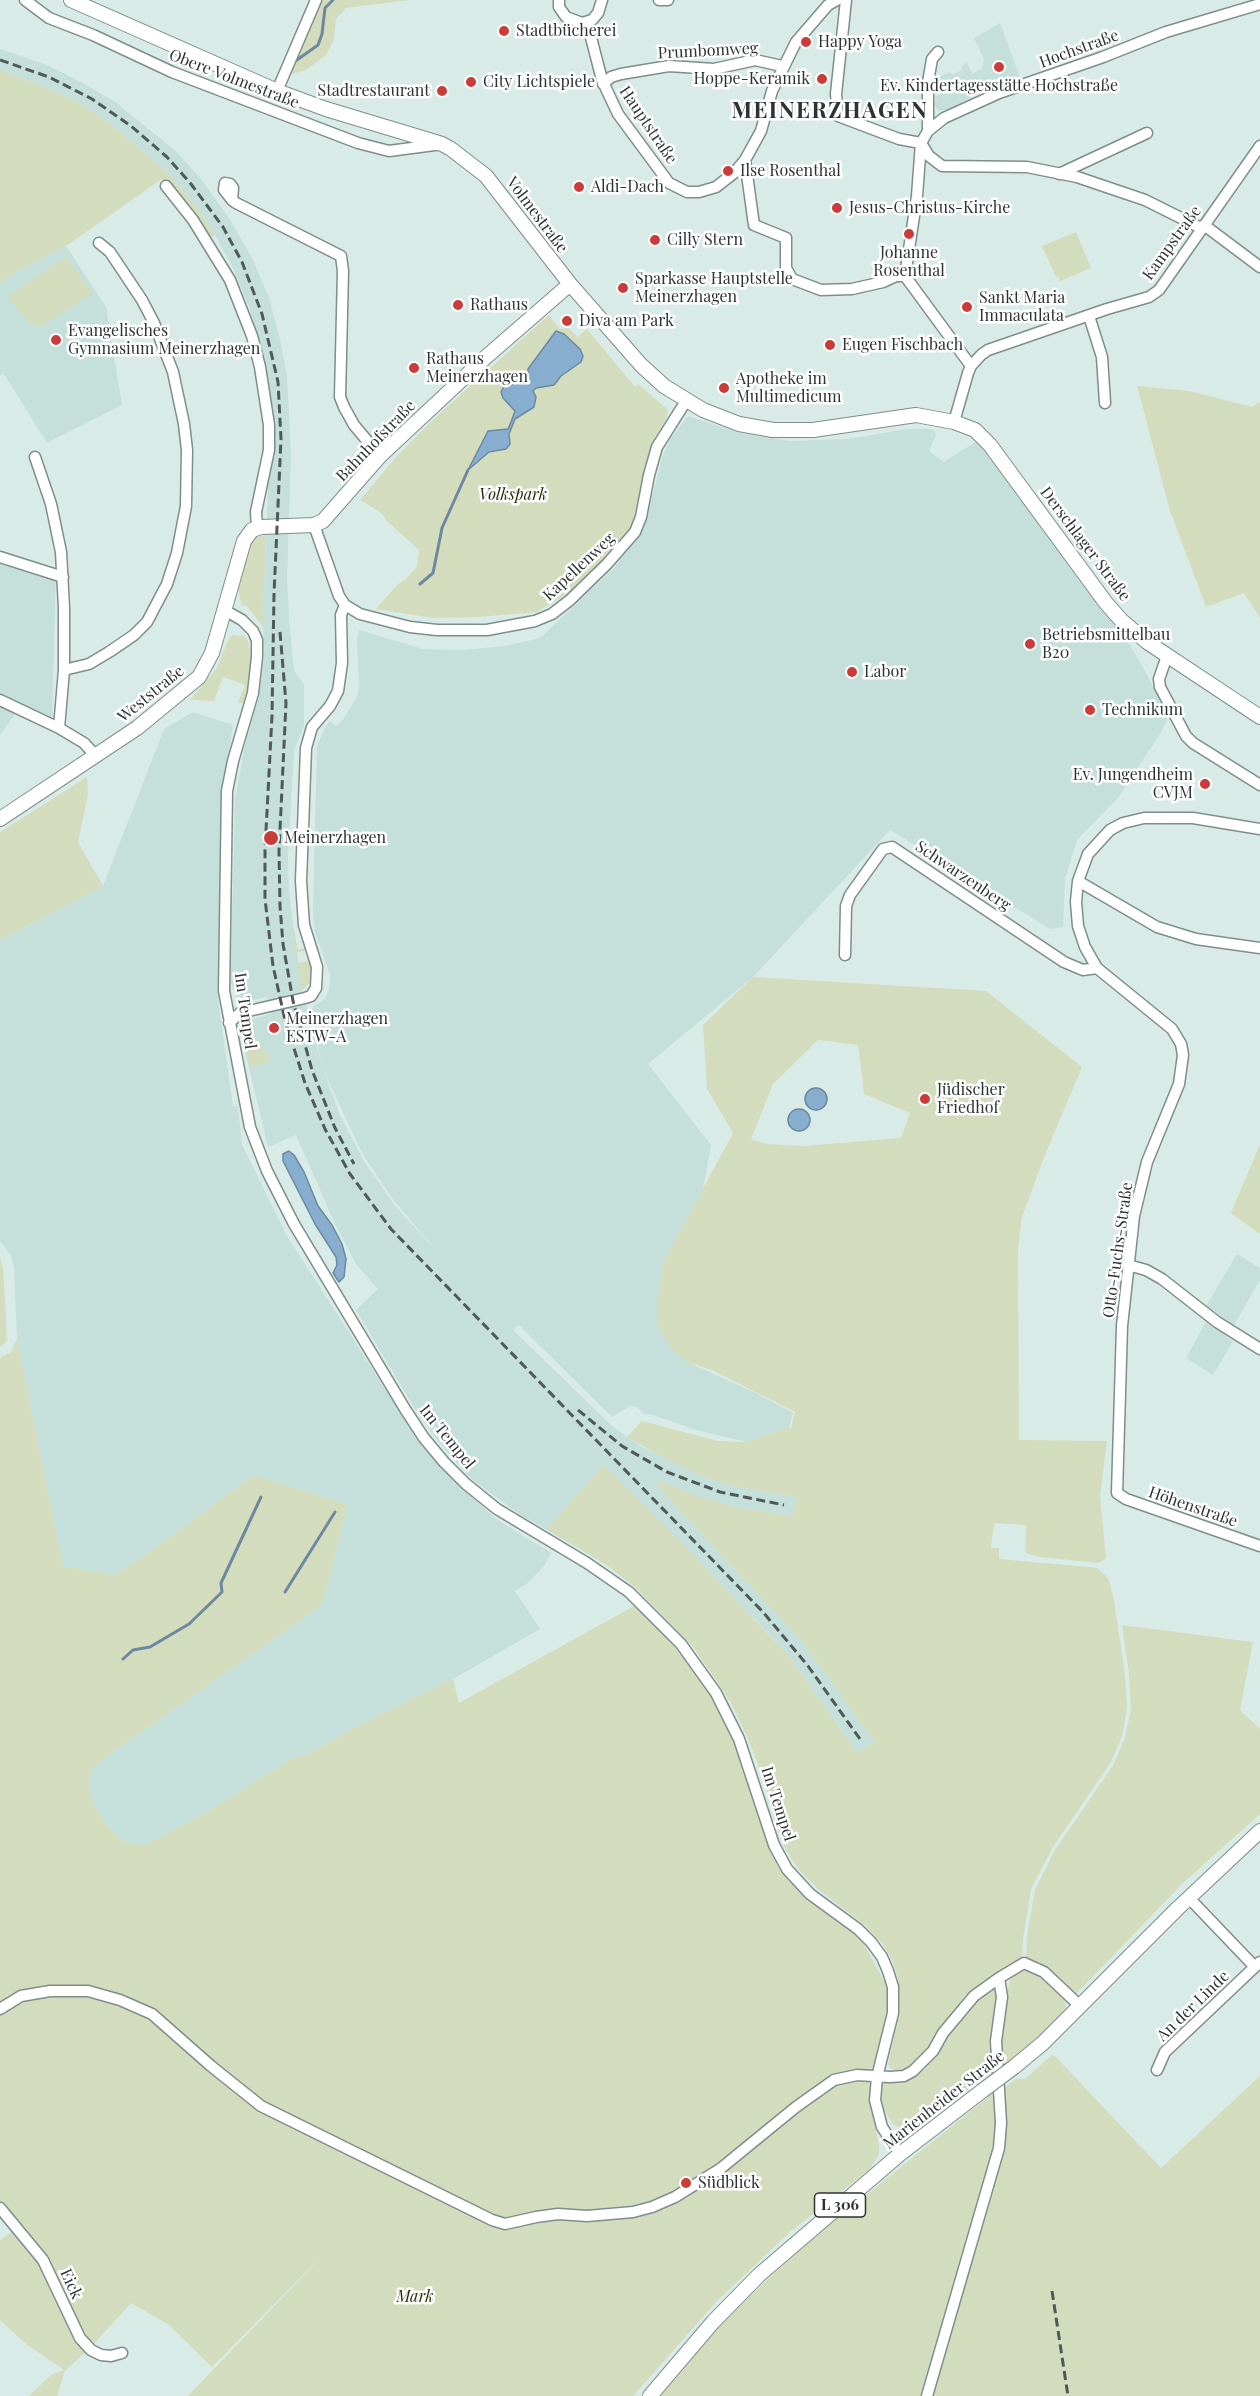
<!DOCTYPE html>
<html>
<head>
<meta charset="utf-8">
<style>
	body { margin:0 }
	canvas { display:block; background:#d9ebe7 }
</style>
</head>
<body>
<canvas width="1260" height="2396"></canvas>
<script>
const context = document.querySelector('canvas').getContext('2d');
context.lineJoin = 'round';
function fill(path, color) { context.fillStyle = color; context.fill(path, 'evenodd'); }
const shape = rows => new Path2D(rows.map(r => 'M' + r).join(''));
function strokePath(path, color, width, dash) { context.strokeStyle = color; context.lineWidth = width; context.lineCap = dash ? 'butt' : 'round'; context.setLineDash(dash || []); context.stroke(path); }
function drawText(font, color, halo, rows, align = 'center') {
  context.font = font + ' "Playfair Display",serif'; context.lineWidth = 5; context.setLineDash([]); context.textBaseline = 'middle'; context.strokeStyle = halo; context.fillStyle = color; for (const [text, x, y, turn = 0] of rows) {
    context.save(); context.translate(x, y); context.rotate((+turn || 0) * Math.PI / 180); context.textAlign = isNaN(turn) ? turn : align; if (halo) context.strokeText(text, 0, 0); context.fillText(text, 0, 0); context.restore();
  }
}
fill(shape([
	[1000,23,1021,80,977,94,949,109,938,111,934,103,937,101,935,97,944,92,937,78,950,72,952,75,962,70,961,66,967,63,972,74,982,68,984,59,974,38],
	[0,49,47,65,81,82,114,101,177,152,201,179,229,218,252,258,269,298,280,339,287,376,291,455,287,577,289,620,294,670,304,684,304,726,294,750,288,857,289,892,302,991,322,1066,310,1009,326,998,330,985,330,975,315,932,313,914,317,746,326,726,330,721,335,726,343,720,357,697,359,684,357,641,359,630,423,649,462,650,505,646,540,638,613,569,644,528,663,455,671,438,688,416,739,433,791,441,848,439,907,429,929,429,935,431,936,435,929,451,944,462,979,440,1130,645,1146,673,1168,717,1162,731,1118,798,1077,840,1065,879,1063,927,1050,929,890,830,753,977,648,1064,711,1145,702,1194,663,1263,685,1361,756,1393,793,1413,789,1427,747,1442,696,1430,650,1414,644,1414,637,1407,630,1406,612,1417,519,1325,513,1330,613,1427,641,1446,705,1477,734,1486,796,1497,793,1516,734,1507,657,1486,802,1641,875,1742,858,1753,787,1654,754,1618,561,1538,521,1515,470,1478,438,1441,418,1414,356,1310,378,1289,356,1264,334,1222,296,1135,268,1147,241,1034,243,1025,251,1019,271,1014,267,997,248,1001,237,998,231,983,231,961,235,800,245,746,259,696,264,660,263,618,271,415,267,378,261,344,249,307,233,268,215,235,193,202,166,171,108,122,77,102,46,87,0,70],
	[323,1069,362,1153,391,1197,436,1250,396,1207,364,1161,340,1115],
	[66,246,106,307,122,405,47,443,4,374,0,376,0,283,14,273],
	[0,552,56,571,52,717,21,706,0,735],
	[193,712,233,725,221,808,217,994,233,1106,238,1106,242,1145,287,1236,423,1448,454,1481,496,1519,551,1553,544,1566,528,1583,515,1591,540,1629,453,1679,354,1728,306,1756,295,1757,204,1814,146,1845,141,1846,130,1844,119,1838,106,1824,94,1805,88,1786,91,1770,99,1762,322,1605,348,1505,254,1475,139,1560,113,1575,63,1566,17,1339,14,1268,11,1256,0,1241,0,940,103,886,164,729],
	[1237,1254,1260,1268,1260,1280,1234,1325,1213,1310,1206,1321,1233,1341,1213,1375,1186,1358,1212,1311,1206,1306]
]), '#c5dfda');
fill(shape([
	[322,0,409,0,346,8,336,19,334,39,326,55,306,70,292,74,293,67],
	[0,70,46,87,77,102,108,122,166,171,193,202,215,235,208,240,162,179,66,246,14,273,0,283],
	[1076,232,1091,268,1060,281,1058,276,1056,277,1042,246],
	[66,257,93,293,41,326,36,326,30,323,7,297],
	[549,315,560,329,568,328,578,337,587,329,635,387,638,384,668,410,666,419,654,439,645,466,634,525,617,546,585,578,559,599,536,612,479,617,433,618,376,609,397,585,406,579,417,567,419,550,387,521,380,512,360,500,398,455,438,415],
	[1137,386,1190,391,1252,407,1260,402,1260,618,1244,593,1206,607,1170,511],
	[266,535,263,618,263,627,246,605,242,606,238,589,251,542,257,537],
	[242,634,248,640,251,661,245,703,238,703,245,685,223,677,214,701,190,700,217,668,229,638,233,635,241,636],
	[87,777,88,794,78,842,103,886,0,940,0,832],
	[291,916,298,950,305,948,306,950,296,953,298,963,309,961,311,969,311,981,302,991,294,942],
	[753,977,986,991,1082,1067,1045,1155,1022,1217,1018,1248,1019,1440,1107,1441,1100,1496,1106,1558,1099,1563,1040,1557,1025,1553,1026,1525,994,1523,991,1548,999,1548,999,1559,1089,1567,1097,1568,1108,1578,1113,1595,1125,1674,1127,1708,1122,1736,1111,1762,1053,1847,1031,1889,1023,1939,1022,1961,964,1996,940,2033,914,2064,897,2071,890,2068,888,2064,900,2011,898,1978,892,1960,883,1945,866,1926,818,1889,799,1870,786,1850,776,1825,762,1774,746,1734,730,1701,694,1648,634,1586,606,1565,547,1529,604,1465,681,1542,787,1654,858,1753,875,1742,802,1641,657,1486,661,1481,698,1496,734,1507,793,1516,796,1497,734,1486,705,1477,670,1461,627,1437,642,1421,718,1441,747,1442,789,1427,794,1431,791,1428,795,1412,714,1371,685,1361,670,1347,658,1326,657,1306,663,1263,733,1133,707,1089,703,1025],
	[818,1040,858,1045,864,1094,910,1113,901,1138,804,1146,766,1144,751,1139,773,1084],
	[249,1022,255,1038,272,1060,252,1067,249,1064,243,1032],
	[1260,1144,1260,1234,1231,1213],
	[0,1258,3,1268,7,1339,5,1343,0,1347],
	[17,1339,63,1566,113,1575,139,1560,254,1475,348,1505,322,1605,99,1762,91,1770,88,1786,94,1805,106,1824,119,1838,130,1844,146,1845,204,1814,295,1757,306,1756,354,1728,453,1679,459,1703,634,1606,668,1639,702,1681,715,1703,738,1753,770,1851,778,1867,806,1899,860,1937,891,1994,873,2068,833,2077,719,2166,675,2193,666,2196,666,2202,675,2199,721,2171,798,2109,835,2082,857,2077,870,2081,870,2100,879,2146,879,2155,870,2169,791,2231,718,2300,633,2396,188,2396,326,2252,212,2367,169,2325,131,2303,91,2347,82,2337,45,2260,0,2206,0,1362,1,1357,11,1352],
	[42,1985,89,1989,121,1998,153,2012,212,2063,264,2103,448,2197,516,2225,510,2230,442,2200,260,2108,150,2017,119,2002,85,1993,49,1993],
	[1122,1625,1253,1642,1240,1710,1260,1729,1260,1814,1183,1883,1076,1994,1045,1971,1026,1961,1027,1936,1035,1890,1055,1850,1114,1764,1125,1737,1131,1710,1129,1674],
	[1026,1970,1036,1971,1065,1997,1066,2008,1065,2013,1038,2040,1007,2064,1001,2065,1001,2028,1009,1983,1014,1975],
	[989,1988,994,1988,998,1998,994,2070,919,2129,910,2131,893,2125,884,2109,881,2099,882,2083,909,2078,926,2069,947,2036,973,2003],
	[1052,2055,1056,2057,1161,2168,1260,2076,1260,2396,929,2396,1004,2124,1004,2088,1016,2079,1025,2079],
	[997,2090,996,2147,924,2396,659,2396,691,2354,744,2301,821,2231],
	[16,2229,42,2261,88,2350,65,2371,57,2396,29,2396,51,2375,64,2370,26,2344,0,2320,0,2240]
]), '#d4dcbe');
const water = shape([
	[556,331,564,334,580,349,583,356,581,362,561,376,554,385,536,388,533,391,536,397,534,407,515,419,509,434,510,444,506,449,489,452,468,470,488,431,508,429,511,422,515,411,503,398,501,392,504,386,514,381,524,381,528,376,528,369,556,331],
	'805 1099a11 11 0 1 1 22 0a11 11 0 1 1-22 0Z',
	'788 1120a11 11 0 1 1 22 0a11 11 0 1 1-22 0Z',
	[289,1151,294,1155,304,1172,318,1206,332,1225,342,1244,346,1259,344,1277,339,1282,333,1273,337,1265,336,1257,315,1224,283,1161,283,1154,289,1151]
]);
fill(water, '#88aecf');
strokePath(water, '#6c89a0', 1.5);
strokePath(shape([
	[294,62,318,45,322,34,325,8,333,0],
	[420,584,433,573,442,528,468,470],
	[285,1592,335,1512],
	[123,1659,133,1650,150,1647,189,1624,222,1592,221,1583,261,1497]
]), '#6c89a0', 3);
const minor = shape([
	[25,0,49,18,93,35,172,72,358,143,389,151,442,144],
	[559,0,559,7,566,17,582,23,592,20,598,13,602,0],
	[659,0,668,0],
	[846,0,836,94,838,116,899,139,921,143],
	[587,22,602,80,618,114,669,183,687,192,699,192,716,187,734,173,745,160,761,131,772,91,796,42,828,5,837,0],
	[603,84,611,77,621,74,669,66,714,69,755,60,782,66],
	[277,91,316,0],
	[928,131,928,82,932,59,938,52],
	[921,143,928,131,944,118,999,93,1103,57,1166,32,1260,4],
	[921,143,929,156,942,166,1027,167,1077,177,1145,200,1201,228],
	[921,143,917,196,905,276,971,366],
	[745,160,754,225,786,238,786,268,792,279,821,290,852,289,883,282,896,276,905,276],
	[1059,174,1147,133],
	[166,186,193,220,230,280,252,336,260,367,269,425,269,450,256,512,257,528],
	[232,200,233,188,230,184,225,183,224,190,232,200,236,203,341,256,343,271,340,397,344,407,354,425,380,456],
	[1204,225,1260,267],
	[1089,316,1102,357,1105,403],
	[954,422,968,373,971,366,981,355,988,350,1107,309,1149,297,1159,290,1260,146],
	[35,457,51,504,61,552,64,608,64,670,59,728],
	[314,525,339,596,345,605,360,614,410,627,437,630,487,630,535,621,552,614,570,600,607,564,635,532,641,517,649,475,657,447,686,401],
	[0,557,63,577],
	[226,611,242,620,253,631,257,640,257,657,253,693,233,761,227,791,224,991,250,1127,267,1171,294,1224,405,1409,424,1438,444,1462,466,1484,497,1509,587,1563,629,1592,681,1644,716,1693,739,1739,774,1845,787,1869,810,1894,858,1929,871,1942,882,1957,888,1971,893,1987,893,2013,877,2077,875,2100,882,2127,900,2154],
	[1167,656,1159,679,1160,687,1186,736,1193,743,1260,785],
	[64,670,89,664,109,652,134,635,147,622,167,584,177,553,186,506,187,450,184,424,173,372,154,323,142,300,110,252,99,243],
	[0,700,59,728,84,743,96,756],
	[1260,829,1193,818,1144,818,1123,823,1110,830,1088,854,1078,881,1076,902,1078,926,1085,947,1097,968,1172,1029,1181,1044,1183,1055,1179,1084,1147,1162,1134,1216,1122,1326,1117,1493,1126,1499,1260,1546],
	[1078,881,1157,927,1196,939,1260,948],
	[845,955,846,906,850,895,883,849,892,847,1064,962,1083,970,1097,968],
	[229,1023,240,1013,305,998,311,996,316,988,317,967,304,925,301,881,306,748,312,727,330,706,338,691,342,663,341,615,345,605],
	[1128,1265,1146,1270,1162,1279,1217,1322,1260,1349],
	[1189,1898,1255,1967],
	[0,2009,21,1996,50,1991,88,1991,120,2000,152,2014,211,2066,261,2106,492,2220,505,2224,536,2217,558,2214,587,2216,633,2212,652,2207,675,2197,720,2169,796,2107,834,2080,857,2075,890,2077,904,2076,913,2071,933,2051,943,2033,974,1996,999,1978,1024,1963,1044,1972,1080,2006],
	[1157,2070,1165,2052,1260,1962],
	[0,2208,43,2260,80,2338,91,2350,101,2355,111,2356,122,2353],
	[927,2396,999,2148,1001,2123,996,2041,1002,1997,999,1978]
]);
const major = shape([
	[71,0,277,91,326,109,442,144,451,149,486,176,570,284,641,365,664,386,703,410,739,424,773,430,813,430,916,415,954,422,975,430,990,445,1106,603,1121,620,1147,642,1260,717],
	[0,819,137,728,199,677,212,653,244,541,252,530,261,527,314,525,323,521,380,456,486,357,570,284],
	[1014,2067,1043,2043,1177,1909,1260,1831],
	[650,2396,713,2322,759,2275,900,2154,982,2091]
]);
strokePath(minor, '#7e8e8b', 13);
strokePath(major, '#7e8e8b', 16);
strokePath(minor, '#fff', 10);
strokePath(major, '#fff', 14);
strokePath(shape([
	[0,60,49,77,92,99,131,126,167,157,191,184,223,227,242,262,262,314,278,382,281,439,274,594,272,716,265,850,265,899,273,966,285,1020,305,1083,325,1129,350,1174,391,1229,763,1612,808,1666,860,1739],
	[280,632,286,703,279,851,280,906,283,944,293,1001,312,1070,335,1128,354,1164],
	[578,1410,622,1446,667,1472,720,1492,784,1505],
	[1052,2291,1068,2396]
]), '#505957', 3, [9, 4.5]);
const majorBridge = shape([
	[982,2091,1014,2067]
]);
strokePath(majorBridge, '#7e8e8b', 16, []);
strokePath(majorBridge, '#fff', 14);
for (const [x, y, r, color] of [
	[504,31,6,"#ca3b3a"],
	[806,42,6,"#ca3b3a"],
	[999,67,6,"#ca3b3a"],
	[822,79,6,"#ca3b3a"],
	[471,82,6,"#ca3b3a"],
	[442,91,6,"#ca3b3a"],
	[728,171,6,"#ca3b3a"],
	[579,187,6,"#ca3b3a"],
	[837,208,6,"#ca3b3a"],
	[909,234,6,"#ca3b3a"],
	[655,240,6,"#ca3b3a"],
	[623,288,6,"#ca3b3a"],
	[458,305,6,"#ca3b3a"],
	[967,307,6,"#ca3b3a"],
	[567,321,6,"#ca3b3a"],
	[56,340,6,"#ca3b3a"],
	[830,345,6,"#ca3b3a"],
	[414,368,6,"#ca3b3a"],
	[724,388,6,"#ca3b3a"],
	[1030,644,6,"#ca3b3a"],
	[852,672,6,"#ca3b3a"],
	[1090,710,6,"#ca3b3a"],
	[1205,784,6,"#ca3b3a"],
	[271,838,8,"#ca3b3a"],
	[274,1028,6,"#ca3b3a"],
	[925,1099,6,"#ca3b3a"],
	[686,2183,6,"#ca3b3a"]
]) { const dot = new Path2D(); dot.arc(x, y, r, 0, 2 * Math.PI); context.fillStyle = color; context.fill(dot); strokePath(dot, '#fff', 2); }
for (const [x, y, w] of [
	[840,2205,51]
]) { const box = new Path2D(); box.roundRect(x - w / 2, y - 12, w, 24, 4.5); context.fillStyle = '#fff'; context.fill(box); strokePath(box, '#2c3332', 1.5); }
drawText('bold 15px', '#2c3332', null, [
	["L 306",840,2205]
]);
drawText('16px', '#2c3332', '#fff', [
	["Stadtbücherei",516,31],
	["Happy Yoga",818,42],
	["Hoppe-Keramik",810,79,"right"],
	["City Lichtspiele",483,82],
	["Ev. Kindertagesstätte Hochstraße",999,86,"center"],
	["Stadtrestaurant",430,91,"right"],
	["Ilse Rosenthal",740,171],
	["Aldi-Dach",591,187],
	["Jesus-Christus-Kirche",849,208],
	["Cilly Stern",667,240],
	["Johanne",909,253,"center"],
	["Rosenthal",909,271,"center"],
	["Sparkasse Hauptstelle",635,279],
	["Meinerzhagen",635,297],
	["Sankt Maria",979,298],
	["Immaculata",979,316],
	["Rathaus",470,305],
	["Diva am Park",579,321],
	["Evangelisches",68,331],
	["Gymnasium Meinerzhagen",68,349],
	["Eugen Fischbach",842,345],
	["Rathaus",426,359],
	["Meinerzhagen",426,377],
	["Apotheke im",736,379],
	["Multimedicum",736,397],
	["Betriebsmittelbau",1042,635],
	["B20",1042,653],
	["Labor",864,672],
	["Technikum",1102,710],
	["Ev. Jungendheim",1193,775,"right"],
	["CVJM",1193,793,"right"],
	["Meinerzhagen",284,838],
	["Meinerzhagen",286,1019],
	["ESTW-A",286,1037],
	["Jüdischer",937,1090],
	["Friedhof",937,1108],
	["Südblick",698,2183]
], 'left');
drawText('16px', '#2c3332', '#fff', [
	["Hochstraße",1079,49,-20],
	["Prumbomweg",708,51,-3],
	["Obere Volmestraße",234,79,21],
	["Hauptstraße",648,125,56],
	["Volmestraße",537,215,53],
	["Kampstraße",1172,243,-54],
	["Bahnhofstraße",376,441,-46],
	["Derschlager Straße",1085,544,53],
	["Kapellenweg",579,567,-43],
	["Weststraße",151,694,-39],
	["Schwarzenberg",963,876,34],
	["Im Tempel",245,1011,82],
	["Otto-Fuchs-Straße",1118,1250,-82],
	["Im Tempel",447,1437,51],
	["Höhenstraße",1193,1507,19],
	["Im Tempel",778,1804,72],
	["An der Linde",1193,2006,-44],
	["Marienheider Straße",944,2100,-38],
	["Eick",71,2284,65]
]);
drawText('italic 16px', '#262d09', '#fff', [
	["Volkspark",513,495],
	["Mark",415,2297]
]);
context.letterSpacing = '1.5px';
drawText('bold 22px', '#2c3332', '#fff', [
	["MEINERZHAGEN",830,111]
]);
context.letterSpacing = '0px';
</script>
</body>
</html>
